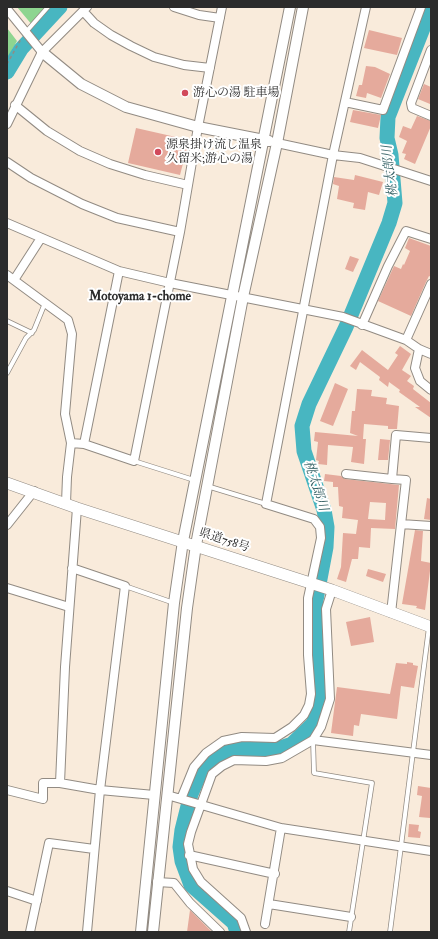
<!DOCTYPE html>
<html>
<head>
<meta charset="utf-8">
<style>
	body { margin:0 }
	#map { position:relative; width:438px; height:939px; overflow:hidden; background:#f9ebdb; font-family:"IM FELL Double Pica",serif }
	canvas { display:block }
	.frame { position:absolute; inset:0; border:8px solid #2b2b2b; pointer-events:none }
</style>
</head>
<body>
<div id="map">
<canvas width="438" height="939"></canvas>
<div class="frame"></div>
</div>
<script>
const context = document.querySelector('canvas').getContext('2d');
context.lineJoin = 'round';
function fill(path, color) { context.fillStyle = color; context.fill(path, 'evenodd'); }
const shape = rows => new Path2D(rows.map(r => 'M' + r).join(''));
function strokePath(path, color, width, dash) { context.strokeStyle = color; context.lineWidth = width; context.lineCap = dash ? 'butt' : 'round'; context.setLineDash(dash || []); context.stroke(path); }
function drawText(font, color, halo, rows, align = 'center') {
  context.font = font + ' "IM FELL Double Pica","Noto Serif JP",serif'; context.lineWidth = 4; context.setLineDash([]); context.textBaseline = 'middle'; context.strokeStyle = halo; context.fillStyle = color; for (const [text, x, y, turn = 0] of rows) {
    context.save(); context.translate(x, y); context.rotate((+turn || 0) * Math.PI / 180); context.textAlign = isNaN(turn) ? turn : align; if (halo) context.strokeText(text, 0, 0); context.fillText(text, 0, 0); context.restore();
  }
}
fill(shape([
	[17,7,52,7,33,26],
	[7,28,17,41,7,59]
]), '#8ed590');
strokePath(shape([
	[7,72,21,49,60,7],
	[237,932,234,923,191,885,182,861,180,847,182,830,191,794,198,778,208,764,222,753,236,749,277,749,292,744,313,724,321,703,322,691,315,620,316,600,326,547,327,527,324,510,304,451,302,426,309,404,346,327,389,223,395,203,391,155,387,138,388,117,431,8]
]), '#48b6c1', 15);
fill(shape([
	[369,30,402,38,397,55,364,48],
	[366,66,375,67,390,74,381,98,367,93,366,98,356,96,359,85,362,85],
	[424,84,431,87,430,104,418,99],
	[353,110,381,115,378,128,350,122],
	[417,116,431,121,431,126,415,164,404,159,406,154,402,153,407,141,399,137,403,126,411,129],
	[136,128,189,140,180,175,128,163],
	[355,175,383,182,379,195,368,192,365,210,353,208,354,203,337,199,339,186,333,184,334,177,354,180],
	[409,238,431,246,431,277,429,276,426,282,411,316,378,301,394,266,401,269,403,264,404,265,410,251,405,248],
	[350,256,359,259,353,272,345,269],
	[400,346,411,354,402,370,411,376,407,381,414,386,413,389,431,403,431,418,415,407,420,407,399,392,400,390,389,382,388,387,379,380,380,377,360,362,356,370,350,366,362,350,388,370,398,355,395,353],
	[335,383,348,389,333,426,320,421],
	[357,389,372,390,371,396,387,398,386,404,399,406,397,429,388,429,388,426,364,424,363,439,366,439,364,464,351,462,353,447,328,445,327,465,318,464,319,461,316,460,318,442,314,441,315,432,358,436,350,433,352,411,355,411],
	[380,439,390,440,388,460,378,460],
	[325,474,341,476,345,479,399,485,395,529,371,528,370,548,359,547,358,559,352,559,346,582,337,579,341,567,343,533,356,534,358,520,342,518,343,507,339,506,338,487,333,487,333,482,324,481],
	[370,502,386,503,385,520,368,519],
	[427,498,431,499,431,520,424,519],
	[415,530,423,531,421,561,431,563,425,610,416,608,417,606,402,604],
	[368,569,386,574,383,582,366,576],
	[370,617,374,642,351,646,346,622],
	[407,662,413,663,413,665,418,666,414,688,401,686,397,719,361,714,359,726,354,725,353,736,331,733,337,687,390,694,396,663,407,664],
	[418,786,431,788,430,818,419,817,422,796,417,795],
	[409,824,419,825,418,831,421,832,420,838,408,837],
	[190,910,212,932,187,932]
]), '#e5aa9c');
const service = shape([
	[25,33,48,7],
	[7,321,32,333],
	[7,373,26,338,34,330,45,303],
	[134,461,194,480],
	[207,486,266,504],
	[125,586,174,603],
	[313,740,314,773,372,783,349,932],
	[390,932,429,627]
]);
const minor = shape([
	[174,7,199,15,220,18],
	[7,9,42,52],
	[83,11,94,23,111,35,131,46,154,57,184,65,210,68],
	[431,50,411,103,412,108,431,116],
	[345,102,383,110,421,7],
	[15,105,47,131,80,151,110,164,145,175,188,185],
	[7,124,42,52,87,7],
	[277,143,333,155,360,158,431,181],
	[7,162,31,178,82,204,117,218,180,232],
	[7,223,119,271,170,283,343,317,406,340,419,349,431,354],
	[7,275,68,320,72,334,65,414,71,443,67,477,66,503],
	[14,280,41,238],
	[362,325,388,266,406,231,431,239],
	[406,340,431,284],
	[419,349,415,368,420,381,431,390],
	[71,443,84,444,134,461,180,232,198,127,222,7],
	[84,444,119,271],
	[346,474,392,479],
	[401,524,431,526],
	[7,525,34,491],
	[72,568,125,586,100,790,87,932],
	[7,588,69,607],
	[391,613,406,480,392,479,396,435,431,438],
	[313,740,431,755],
	[60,783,65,667,77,508],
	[7,790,43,799,43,783,60,783,100,790,154,795],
	[167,795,181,799,194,767,206,753,223,741,242,737,275,738,292,727,304,715,309,705,311,694,308,655,308,598,321,538,320,527,314,519,266,504,333,155,366,7],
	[181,799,281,828,431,851],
	[189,855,275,874],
	[157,882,174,883,190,903,220,932],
	[7,891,37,901],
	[269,904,351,917],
	[265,924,281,828],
	[30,932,49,843,94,849],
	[246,932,241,918,201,882,193,869,188,844,191,832,212,774,222,766,234,760,266,761,282,758,313,740,321,727,330,699,326,609,332,590]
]);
const tertiary = shape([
	[42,52,81,84,126,107,198,127,269,141],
	[141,932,174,603,183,541,290,7],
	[153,932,187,608,196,545,243,297,277,143,303,7]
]);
const secondary = shape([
	[7,483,77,508,332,590,431,627]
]);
strokePath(service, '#928b83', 5.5);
strokePath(minor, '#928b83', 10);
strokePath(tertiary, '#928b83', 12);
strokePath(secondary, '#928b83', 12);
strokePath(shape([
	[7,64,21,39]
]), '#928b83', 1.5, [3, 3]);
strokePath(service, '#fff', 4);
strokePath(minor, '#fff', 8);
strokePath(tertiary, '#fff', 10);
strokePath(secondary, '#fff', 11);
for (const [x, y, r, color] of [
	[185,93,4,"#d1495b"],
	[158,152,4,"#d1495b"]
]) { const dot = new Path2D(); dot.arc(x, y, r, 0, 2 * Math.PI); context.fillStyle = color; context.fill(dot); strokePath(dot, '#fff', 1.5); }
drawText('12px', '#2b2b2b', '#fff', [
	["游心の湯 駐車場",193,93],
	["源泉掛け流し温泉",166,145],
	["久留米;游心の湯",166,159]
], 'left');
drawText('12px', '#2b2b2b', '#fff', [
	["県道758号",224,541,18]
]);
drawText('italic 13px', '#376367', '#fff', [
	["桃太郎川",391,171,-97],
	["桃太郎川",315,486,72]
]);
drawText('bold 13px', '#2b2b2b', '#fff', [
	["Motoyama 1-chome",140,297]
]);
</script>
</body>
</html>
